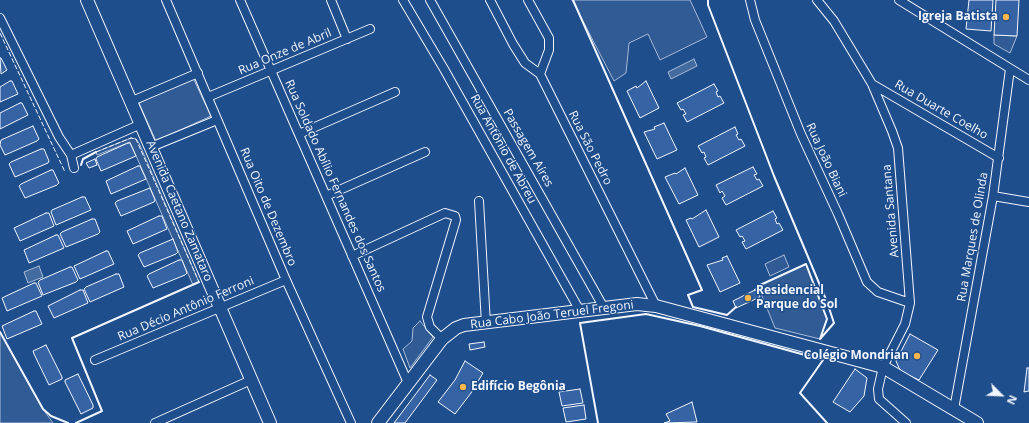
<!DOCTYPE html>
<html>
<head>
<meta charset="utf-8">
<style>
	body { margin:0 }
	#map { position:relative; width:1029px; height:423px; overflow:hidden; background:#1f4e8c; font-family:"Open Sans",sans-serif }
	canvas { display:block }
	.north { position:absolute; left:981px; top:375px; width:40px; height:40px; -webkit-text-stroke:3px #1f4e8c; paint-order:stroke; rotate:114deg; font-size:11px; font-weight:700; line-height:16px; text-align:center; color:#f2f6ff }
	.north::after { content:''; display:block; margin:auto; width:14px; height:18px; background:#f2f6ff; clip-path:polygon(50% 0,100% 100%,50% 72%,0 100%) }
</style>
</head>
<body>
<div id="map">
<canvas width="1029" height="423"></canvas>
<div class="north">N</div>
</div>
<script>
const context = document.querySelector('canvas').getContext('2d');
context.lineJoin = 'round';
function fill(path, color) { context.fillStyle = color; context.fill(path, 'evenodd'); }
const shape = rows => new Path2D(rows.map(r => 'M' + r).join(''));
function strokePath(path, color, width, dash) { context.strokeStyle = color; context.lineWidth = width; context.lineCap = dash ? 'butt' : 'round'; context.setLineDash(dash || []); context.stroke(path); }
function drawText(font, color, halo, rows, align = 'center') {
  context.font = font + ' "Open Sans",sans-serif'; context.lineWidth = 3; context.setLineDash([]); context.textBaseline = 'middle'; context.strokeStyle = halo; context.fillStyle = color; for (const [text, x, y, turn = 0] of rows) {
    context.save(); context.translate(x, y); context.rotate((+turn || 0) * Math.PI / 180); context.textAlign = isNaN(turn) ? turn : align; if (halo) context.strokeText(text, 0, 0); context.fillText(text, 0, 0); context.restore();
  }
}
const built = shape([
	[572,0,690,0,707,37,660,60,648,34,629,43,626,73,614,81,572,0],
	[994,35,1017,36,1010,53,994,44,994,35],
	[193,78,211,116,156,141,139,103,193,78],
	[131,138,136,139,139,143,199,282,193,285,130,142,97,155,96,152,131,138],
	[784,255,789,267,770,276,765,264,784,255],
	[806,264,827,319,820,339,775,328,758,286,806,264],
	[420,321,433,337,410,368,403,349,412,341,413,328,420,321],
	[0,332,43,409,53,423,0,423,0,332]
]);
fill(built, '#305b95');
strokePath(built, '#a8bbd7', 1);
const water = shape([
	[694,59,697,66,671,79,668,72,694,59],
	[39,266,43,277,28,283,24,272,39,266]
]);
fill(water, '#446ba0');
strokePath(water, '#a8bbd7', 1);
const building = shape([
	[969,0,993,0,991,31,966,29,969,0],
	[996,0,1019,0,1017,36,994,35,996,0],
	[0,58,1,58,7,70,1,74,0,58],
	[10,81,12,81,18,94,0,102,0,87,10,81],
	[646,81,659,108,640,118,627,91,636,86,637,88,646,81],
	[714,84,718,91,716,92,718,97,720,96,724,103,687,122,683,115,686,114,683,109,681,110,677,103,714,84],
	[20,103,22,103,28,115,0,129,0,113,20,103],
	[664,123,677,150,657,159,644,132,655,129,654,127,664,123],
	[33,126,39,139,37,141,5,155,0,145,1,140,33,126],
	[735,127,738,134,736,135,739,140,741,139,745,146,708,165,704,158,706,157,704,152,702,153,698,146,735,127],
	[128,143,130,143,136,156,101,171,96,159,97,157,128,143],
	[41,149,44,149,49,161,48,163,15,177,9,164,11,162,41,149],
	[95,159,97,165,89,168,86,163,95,159],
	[138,166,140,166,146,179,111,194,106,181,138,166],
	[753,167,757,174,754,175,757,180,759,179,763,186,726,205,722,198,725,196,722,191,720,193,716,185,753,167],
	[685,168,698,195,679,204,665,177,675,173,676,174,685,168],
	[51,170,53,170,59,183,57,185,25,198,19,186,21,184,51,170],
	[150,188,155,200,154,202,121,216,115,203,117,201,150,188],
	[82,197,85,197,91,210,56,225,51,212,52,210,82,197],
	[706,210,719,237,699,247,686,220,691,218,692,219,706,210],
	[773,211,777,218,775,219,777,224,779,223,783,230,746,249,742,242,745,241,742,236,740,237,736,230,773,211],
	[46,213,49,213,54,226,20,241,14,228,46,213],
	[159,216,162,216,167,229,133,244,127,231,159,216],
	[92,219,95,219,100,232,98,234,66,247,60,234,62,232,92,219],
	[56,235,58,235,64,248,29,263,24,250,56,235],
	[173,239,178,252,176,254,144,267,138,255,140,253,173,239],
	[106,251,108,251,114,264,80,279,74,266,106,251],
	[727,256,740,283,720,292,707,265,723,260,722,258,727,256],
	[179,260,182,260,187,273,185,275,153,288,147,276,149,274,179,260],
	[70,267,72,267,78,280,76,282,43,295,38,282,40,280,70,267],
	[116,274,119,274,124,287,90,302,84,289,86,287,116,274],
	[34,283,36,283,42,296,7,311,2,298,4,297,34,283],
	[757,289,760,297,736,308,733,301,757,289],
	[80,290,83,290,88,303,54,318,48,306,80,290],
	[34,311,36,311,42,324,7,339,2,326,34,311],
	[910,334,938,350,919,380,904,373,899,368,896,361,910,334],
	[484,342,485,347,470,350,469,344,484,342],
	[46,345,62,377,62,379,49,385,34,354,33,351,46,345],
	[465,361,483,373,471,393,455,414,438,402,455,380,465,361],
	[1027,368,1029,368,1029,391,1024,392,1027,368],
	[855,369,867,378,864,396,850,412,833,402,855,369],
	[78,374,93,405,93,408,81,414,65,382,65,380,78,374],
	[430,375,437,380,405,423,394,423,430,375],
	[580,389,583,403,562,406,559,392,580,389],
	[692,402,697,422,664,423,670,421,666,414,692,402],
	[584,405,586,419,566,422,563,408,584,405]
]);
fill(building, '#3563a3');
strokePath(building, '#f2f6ff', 1);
const street = shape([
	[166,0,286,280,351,423],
	[240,0,408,383],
	[331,0,347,39],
	[403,0,444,69,580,311],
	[430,0,604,308],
	[490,0,513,44,525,63,540,74,656,306],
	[528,0,549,38,549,50,540,74],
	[750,0,755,20,801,134,838,214,867,282,878,292,910,303],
	[817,0,834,21,872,84,892,131,898,148,910,303,905,324,883,367,878,389,879,399,906,423],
	[899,0,1029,80],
	[0,18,59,137,71,155,74,168],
	[872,84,999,158],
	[208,97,370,29],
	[132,101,198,73],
	[299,134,395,92],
	[151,147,217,120],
	[71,155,141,124],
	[326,196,425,152],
	[993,196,1029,202],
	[479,201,486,324],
	[352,256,445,213,455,216,456,220,427,317,430,327,442,339],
	[95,360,286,280],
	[954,409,993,196,1010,69],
	[155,423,251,380]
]);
const secondary = shape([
	[87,0,270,423],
	[378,423,442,339,456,328,464,325,637,304,656,306,883,367,977,423]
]);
strokePath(street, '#f2f6ff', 10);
strokePath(secondary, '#f2f6ff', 14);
strokePath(street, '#1f4e8c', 8);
strokePath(secondary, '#1f4e8c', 12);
strokePath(shape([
	[0,33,65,172],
	[96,152,131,138,136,139,199,282]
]), '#f2f6ff', 1, [5, 2]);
strokePath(shape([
	[573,0,702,290,688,295,693,307,727,315,736,307],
	[708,0,708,5,774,176,827,302,834,323,820,339,827,319,806,264,758,286,759,288,755,290],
	[81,165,83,159,96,152],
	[0,332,43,409,51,416,68,423],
	[76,423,102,411,72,338,199,282],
	[598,423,580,323,646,314,700,326,823,360,800,393,827,423]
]), '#f2f6ff', 2);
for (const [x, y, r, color] of [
	[1006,17,4,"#ffb74d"],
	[748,298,4,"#ffb74d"],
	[917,356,4,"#ffb74d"],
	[463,387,4,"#ffb74d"]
]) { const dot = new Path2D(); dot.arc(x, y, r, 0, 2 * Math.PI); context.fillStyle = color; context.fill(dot); strokePath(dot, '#1f4e8c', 1.5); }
drawText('bold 12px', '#f2f6ff', '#1f4e8c', [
	["Igreja Batista",998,17],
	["Residencial",756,291,"left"],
	["Parque do Sol",756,305,"left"],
	["Colégio Mondrian",909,356],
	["Edifício Begônia",471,387,"left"]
], 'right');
drawText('12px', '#f2f6ff', '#1f4e8c', [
	["Rua Onze de Abril",285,52,-23],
	["Rua Duarte Coelho",941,110,30],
	["Passagem Aíres",528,148,60],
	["Rua São Pedro",590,148,63],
	["Rua Antônio de Abreu",503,149,61],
	["Rua João Biani",826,160,65],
	["Rua Soldado Abílio Fernandes dos Santos",335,186,66],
	["Rua Oito de Dezembro",268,207,67],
	["Avenida Caetano Zamataro",179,211,67],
	["Avenida Santana",891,211,-95],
	["Rua Marques de Olinda",973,237,-80],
	["Rua Décio Antônio Ferroni",186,309,-23],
	["Rua Cabo João Teruel Fregoni",552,315,-7]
]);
</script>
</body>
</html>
